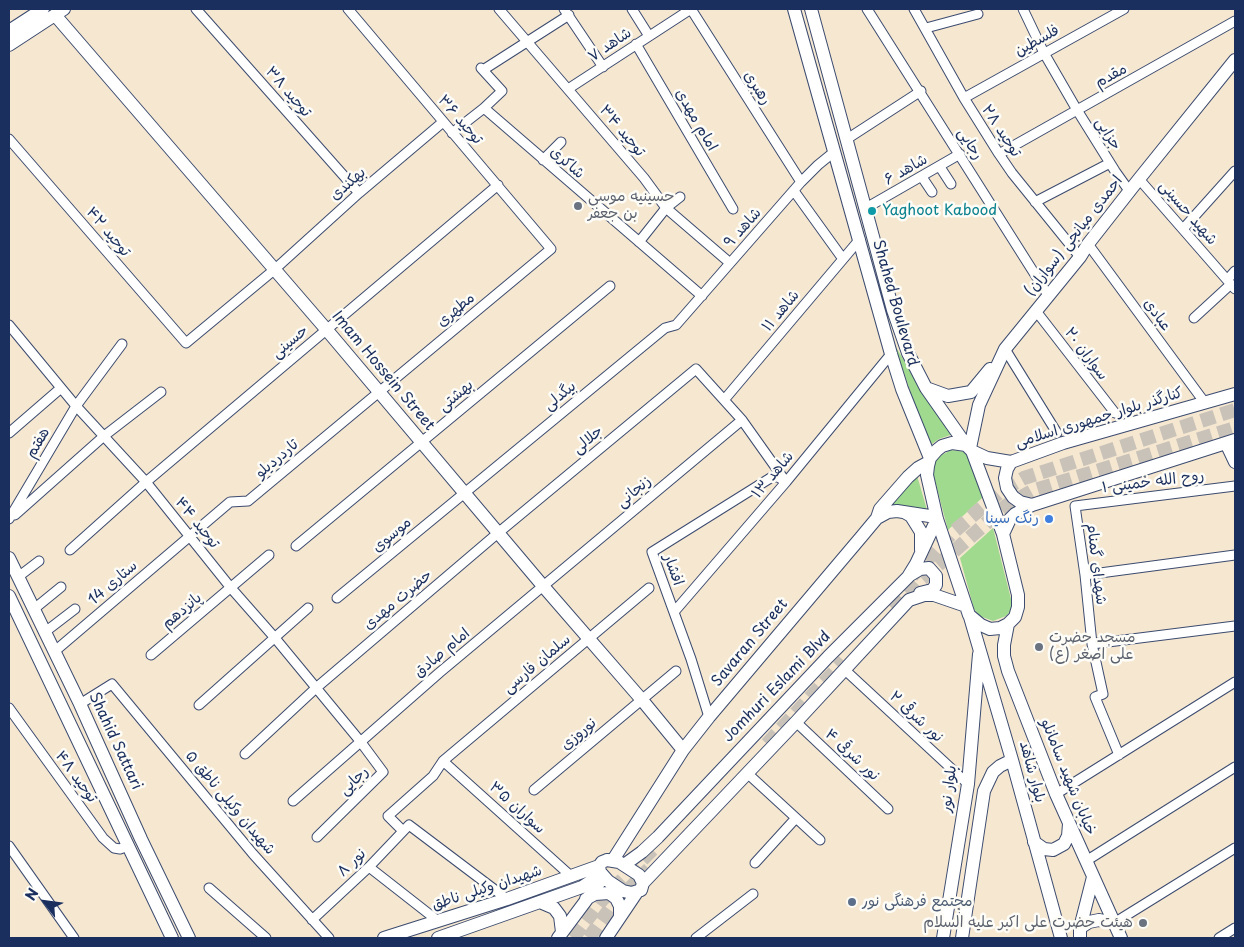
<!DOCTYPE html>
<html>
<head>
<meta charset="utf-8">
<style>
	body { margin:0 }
	#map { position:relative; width:1244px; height:947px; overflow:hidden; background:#f5e7d0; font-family:"Playpen Sans",sans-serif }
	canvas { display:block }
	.frame { position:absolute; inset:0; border:10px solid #1b2f5e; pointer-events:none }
	.north { position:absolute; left:20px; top:877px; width:50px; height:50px; -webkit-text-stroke:4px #fdfcf7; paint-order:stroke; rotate:300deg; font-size:14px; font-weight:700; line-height:20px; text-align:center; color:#1b2f5e }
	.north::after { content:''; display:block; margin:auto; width:18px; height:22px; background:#1b2f5e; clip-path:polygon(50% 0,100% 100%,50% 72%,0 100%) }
</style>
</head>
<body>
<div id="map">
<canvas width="1244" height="947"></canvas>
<div class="frame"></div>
<div class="north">N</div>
</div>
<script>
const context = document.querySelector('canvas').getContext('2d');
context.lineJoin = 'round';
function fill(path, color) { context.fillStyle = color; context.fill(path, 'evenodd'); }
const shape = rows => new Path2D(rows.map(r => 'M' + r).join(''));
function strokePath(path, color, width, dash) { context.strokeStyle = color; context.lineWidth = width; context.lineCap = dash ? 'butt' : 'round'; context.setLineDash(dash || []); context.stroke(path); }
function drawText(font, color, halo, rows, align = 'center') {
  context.font = font + ' "Playpen Sans","Playpen Sans Arabic",sans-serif'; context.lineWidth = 5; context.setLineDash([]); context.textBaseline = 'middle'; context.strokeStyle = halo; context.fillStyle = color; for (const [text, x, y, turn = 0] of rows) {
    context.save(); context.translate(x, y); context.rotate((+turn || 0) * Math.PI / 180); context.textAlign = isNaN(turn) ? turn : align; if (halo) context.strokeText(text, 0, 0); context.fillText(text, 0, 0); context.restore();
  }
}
fill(shape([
	[894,344,922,390,956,433,939,439,929,446],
	[951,450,965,452,969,456,983,497,948,530,933,473,934,464,938,457],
	[916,472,927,510,887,507],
	[993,528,1012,603,1011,610,1006,616,993,621,980,616,974,609,960,558]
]), '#9fda8e');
strokePath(shape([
	[912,576,950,535,985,505,1001,491,1024,478,1235,410],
	[893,609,921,580,1007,505,1032,491,1235,428],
	[767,744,844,661],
	[573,938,602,900,656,846],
	[589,938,611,907,649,869]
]), '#c9c2b9', 14, [14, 7]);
const street = shape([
	[196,9,359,193],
	[499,9,644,178,666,208,730,263],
	[564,9,603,67],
	[632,9,649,36],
	[691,9,801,182],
	[867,9,1048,295],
	[914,9,964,98,999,154,1012,173,1080,257],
	[1023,9,1044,53,1077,110,1115,171,1130,192],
	[926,28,978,14],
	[636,44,733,209],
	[483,70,569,15],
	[568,89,691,9],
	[964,98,1124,9],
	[484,108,702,296],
	[452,133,484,108,502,91,481,68],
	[9,139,186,343,274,270,359,193,443,122],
	[847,139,921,91],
	[999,154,1235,21],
	[543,160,561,142],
	[940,167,951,184],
	[922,177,932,192],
	[1139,179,1235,289],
	[794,191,843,259],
	[1035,202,1110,163],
	[866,208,960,154],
	[1183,229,1235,171],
	[639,242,666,208,680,197],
	[1088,244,1205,403],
	[1227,280,1235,271],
	[1036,311,1115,413],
	[1194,318,1231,284],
	[9,325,76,406,146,482,231,588,275,638,360,741,383,772,317,837],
	[1005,349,1057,433],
	[724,400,860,239],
	[9,433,61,388],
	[15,515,104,436,161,392],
	[9,519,76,406,122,344],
	[296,546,610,286],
	[70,550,146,482,498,185],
	[1085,575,1235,555],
	[18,577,39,561],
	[337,598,665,328,676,325,801,182,818,165,834,152],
	[34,609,61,587],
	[674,612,786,482,891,354],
	[45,632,75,609],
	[1092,644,1235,626],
	[55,651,230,502,248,501,551,249,348,9],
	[151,655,269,555],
	[845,670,968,784],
	[80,704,112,684,253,854,329,938],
	[199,705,308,608],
	[9,708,103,838,114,848,120,849,128,846],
	[709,717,691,659,652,552,772,477,778,477,785,481],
	[796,722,888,809],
	[245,754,316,688,498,533,696,369,742,420,786,482],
	[1119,755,1095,697,1103,694,1092,644,1085,575,1075,506,1235,486],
	[443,761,572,877],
	[747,773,820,840],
	[534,790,676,671],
	[1056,794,1235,682],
	[293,801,439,673,742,420],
	[403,831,388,816,433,776,443,761,649,588],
	[9,846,74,938],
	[1086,861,1235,767],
	[755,863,796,818],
	[369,867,438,921],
	[209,888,266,938],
	[312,920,369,867,409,825,507,899],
	[1114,923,1235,848],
	[696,938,753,894],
	[1219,938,1235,928]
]);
const secondary = shape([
	[794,9,891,354,902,389,930,458],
	[811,9,893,310,908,353,926,388,966,445],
	[55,15,326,329,543,586,642,700,683,750],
	[9,31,43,9],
	[9,45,64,9],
	[926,388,948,396,971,392,990,369],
	[952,443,966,445,972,451,1003,534,1018,595,1018,607,1015,617,1008,624,1000,628,990,629,981,625,969,615,937,519,927,475,928,466,930,458,937,450,942,446,952,443],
	[1226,443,1235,462],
	[970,448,979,405,1005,349,1080,257,1088,244,1139,179,1235,60],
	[972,451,987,458,1011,462,1063,443,1235,394],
	[1011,462,1007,469,1005,478,1007,488,1013,497,1020,502,1032,505],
	[904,512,911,516,921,532,921,550],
	[877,518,888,512,897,511,936,517],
	[1003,534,1010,519,1015,514,1032,505,1235,440],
	[9,558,80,704,141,839,189,938],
	[910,575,920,569,929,568,936,576,936,585,932,590,920,593],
	[9,596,172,938],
	[970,617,1012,760,1061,938],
	[1008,624,1004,645,1004,656,1008,671,1056,794,1121,938],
	[1034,842,1044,849,1053,850,1064,844,1068,836,1069,824],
	[607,860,619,862,639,875,643,883,641,890,632,893,623,891,608,881,600,872,599,866,602,862,607,860],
	[613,860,683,750,709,717,862,536,877,518,880,509,908,477,918,468,929,462],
	[624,865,642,852,658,837,828,657,908,577,916,564,937,519],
	[643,883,796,722,909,600,924,595,934,595,966,606],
	[586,899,595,894,609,893,616,898,620,906,620,917],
	[540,902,554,908,560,916,562,932],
	[1080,928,1089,922,1099,920,1114,923],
	[384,938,507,899,599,866],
	[438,938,582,887,602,874],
	[558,938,602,879],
	[606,938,637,892],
	[943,938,968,784,979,654],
	[962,938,984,791,993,772,1000,766,1012,760],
	[1080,938,1080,928,1093,877]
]);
strokePath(street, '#3c4b6f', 11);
strokePath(secondary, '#3c4b6f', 14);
strokePath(street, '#fff', 9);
strokePath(secondary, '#fff', 12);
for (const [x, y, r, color] of [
	[578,206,5,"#6b7280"],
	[872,211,5,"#0f9aa8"],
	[1049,519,5,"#3f7fe0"],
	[1039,647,5,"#6b7280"],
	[852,902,5,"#5c6f8a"],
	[1143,923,5,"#6b7280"]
]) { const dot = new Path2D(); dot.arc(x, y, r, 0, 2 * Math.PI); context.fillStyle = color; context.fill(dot); strokePath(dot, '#fdfcf7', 2); }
drawText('15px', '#1b2f5e', '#fdfcf7', [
	["فلسطین",1037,41,-29],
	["شاهد ۷",610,45,-34],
	["مقدم",1111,76,-29],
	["رهبری",757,88,57],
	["توحید ۳۸",288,92,49],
	["توحید ۳۶",460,120,49],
	["امام مهدی",696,120,60],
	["توحید ۳۴",622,131,50],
	["توحید ۲۸",1001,131,57],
	["جزایی",1108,134,58],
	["رجایی",970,144,58],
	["شاکری",567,163,41],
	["شاهد ۶",906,170,-29],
	["بهکندی",348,184,-41],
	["شهید حسینی",1188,213,49],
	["شاهد ۹",743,228,-48],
	["توحید ۴۲",108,232,50],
	["احمدی میانجی (سواران)",1074,236,-52],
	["Shahed Boulevard",895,303,74],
	["مطهری",456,310,-40],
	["شاهد ۱۱",781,311,-50],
	["عبادی",1157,315,54],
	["حسینی",290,342,-40],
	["سواران ۲۰",1086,354,53],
	["Imam Hossein Street",383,371,50],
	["بهشتی",456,396,-40],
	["بیگدلی",560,396,-39],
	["کنارگذر بلوار جمهوری اسلامی",1099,418,-17],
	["جلالی",588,440,-40],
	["هفتم",38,443,-59],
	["تاردردیلو",277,459,-40],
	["شاهد ۱۳",773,475,-50],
	["روح الله خمینی ۱",1153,482,-7],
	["زنجانی",634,492,-40],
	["توحید ۴۴",197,523,51],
	["موسوی",392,535,-40],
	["شهدای گمنام",1096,564,83],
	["افشار",673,570,70],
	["ستاری 14",113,583,-41],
	["حضرت مهدی",398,600,-40],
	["پانزدهم",182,611,-40],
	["Savaran Street",750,643,-50],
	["امام صادق",442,653,-40],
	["سلمان فارسی",537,664,-40],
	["Jomhuri Eslami Blvd",777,687,-46],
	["نور شرقی ۲",916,717,43],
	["نوروزی",579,734,-40],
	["Shahid Sattari",115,741,65],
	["نور شرقی ۴",852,755,43],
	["بلوار شاهد",1032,772,75],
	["توحید ۴۸",76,777,54],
	["خیابان شهید سامانلو",1068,777,68],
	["رجایی",354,781,-44],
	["بلوار نور",949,789,-83],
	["شهیدان وکیلی ناطق ۵",230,803,50],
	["سواران ۳۵",517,808,42],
	["نور ۸",352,863,-44],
	["شهیدان وکیلی ناطق",487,888,-18]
]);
drawText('15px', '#5b616d', '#fdfcf7', [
	["حسینیه موسی",588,197],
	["بن جعفر",588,214],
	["مسجد حضرت",1049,638],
	["علی اصغر (ع)",1049,655],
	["هیئت حضرت علی اکبر علیه السلام",1133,923,"right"]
], 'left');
drawText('15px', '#0d838f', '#fdfcf7', [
	["Yaghoot Kabood",882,211]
], 'left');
drawText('15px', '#366cbe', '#fdfcf7', [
	["رنگ سینا",1039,519]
], 'right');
drawText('15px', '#4e5e75', '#fdfcf7', [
	["مجتمع فرهنگی نور",862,902]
], 'left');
</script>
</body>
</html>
